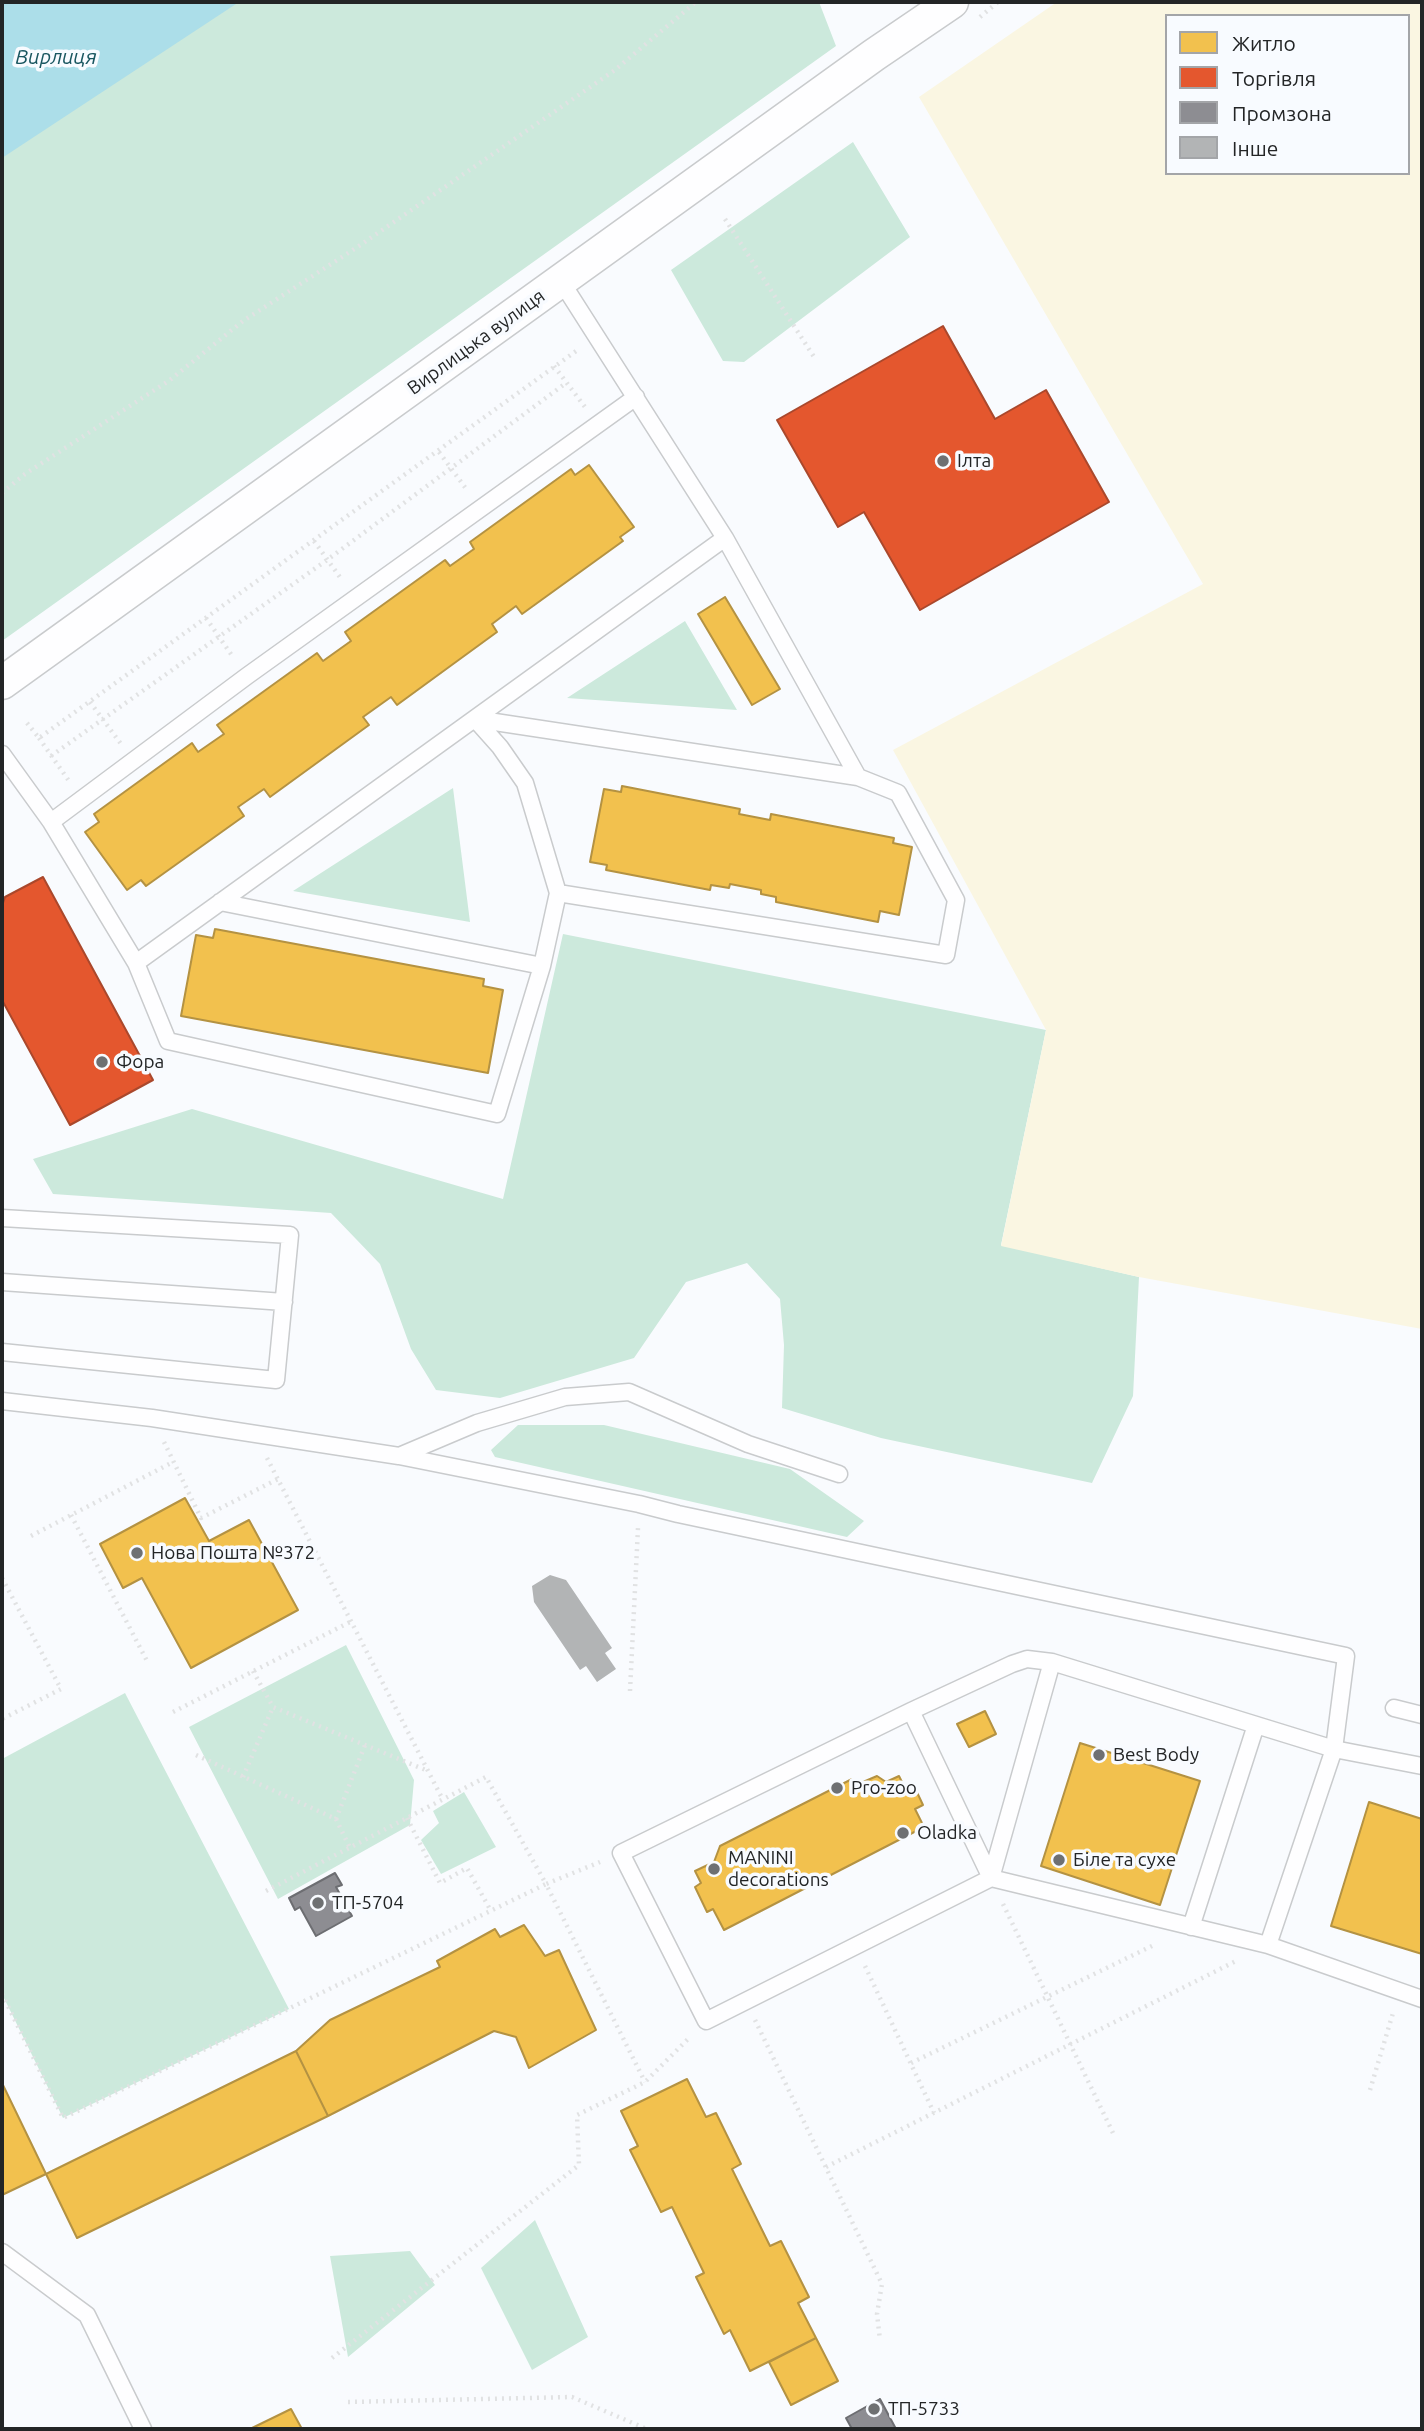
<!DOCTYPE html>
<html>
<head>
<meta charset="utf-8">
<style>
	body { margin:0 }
	#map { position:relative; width:1424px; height:2431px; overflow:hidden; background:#f9fbfe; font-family:Ubuntu,sans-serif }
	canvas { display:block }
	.frame { position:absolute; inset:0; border:4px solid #232526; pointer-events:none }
	.legend { position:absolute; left:1165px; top:14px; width:245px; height:161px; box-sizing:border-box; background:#f8fbff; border:2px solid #a3a5a8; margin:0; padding:9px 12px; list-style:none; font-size:21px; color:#232526 }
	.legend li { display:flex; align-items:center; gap:14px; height:35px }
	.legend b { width:35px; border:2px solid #a3a5a8 }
</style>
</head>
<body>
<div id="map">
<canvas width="1424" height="2431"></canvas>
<div class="frame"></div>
<ul class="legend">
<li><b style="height:19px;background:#f2c14e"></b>Житло</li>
<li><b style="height:19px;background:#e4572e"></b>Торгівля</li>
<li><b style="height:19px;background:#8d8d92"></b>Промзона</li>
<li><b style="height:19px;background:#b2b4b5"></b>Інше</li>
</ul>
</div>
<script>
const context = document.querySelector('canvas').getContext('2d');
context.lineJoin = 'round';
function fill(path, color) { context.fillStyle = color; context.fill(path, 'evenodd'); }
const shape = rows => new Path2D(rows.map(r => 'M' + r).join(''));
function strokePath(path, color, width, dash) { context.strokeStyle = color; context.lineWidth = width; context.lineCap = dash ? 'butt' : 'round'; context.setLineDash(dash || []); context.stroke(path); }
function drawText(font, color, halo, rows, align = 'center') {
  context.font = font + ' Ubuntu,sans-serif'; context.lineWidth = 7; context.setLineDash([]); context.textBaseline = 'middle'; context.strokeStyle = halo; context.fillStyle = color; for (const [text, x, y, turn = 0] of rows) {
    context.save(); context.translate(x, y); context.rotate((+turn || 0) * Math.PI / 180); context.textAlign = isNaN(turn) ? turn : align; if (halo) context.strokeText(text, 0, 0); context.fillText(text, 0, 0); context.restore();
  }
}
fill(shape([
	[217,2,819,2,836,46,2,641,2,115],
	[853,142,910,237,744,362,723,361,671,270],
	[685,621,737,710,567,698],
	[453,788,470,922,293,891],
	[563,934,1046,1030,1001,1245,1139,1277,1133,1396,1092,1483,881,1438,782,1408,784,1345,780,1299,747,1263,686,1282,634,1358,500,1398,436,1390,411,1349,380,1264,331,1213,53,1194,33,1159,192,1109,503,1199],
	[518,1425,604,1425,790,1469,864,1521,847,1537,495,1457,491,1450],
	[346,1645,414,1780,410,1825,278,1899,189,1727],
	[125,1693,289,2009,63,2118,2,1994,2,1759],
	[464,1792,496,1847,441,1874,421,1840,439,1823,433,1811],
	[535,2220,588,2337,532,2370,481,2268],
	[410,2251,435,2285,348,2357,330,2256]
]), '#cce9dc');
fill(shape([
	[1057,2,1422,2,1422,1329,1139,1277,1001,1246,1046,1030,893,750,1203,584,919,97],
	[1167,16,1408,16,1408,173,1167,173]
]), '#faf6e2');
fill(shape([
	[2,2,239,2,2,158]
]), '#acdee9');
const homes = shape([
	[589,465,634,527,620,537,623,541,522,614,516,606,492,624,497,632,449,667,397,705,391,697,363,717,369,725,270,797,264,789,238,807,244,816,146,886,141,880,127,890,85,832,99,822,94,814,192,743,198,752,224,734,217,725,317,653,323,661,351,641,345,632,445,560,450,566,474,549,470,542,571,469,575,475,589,465],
	[725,597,780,689,752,705,698,614,725,597],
	[622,786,740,809,739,814,770,820,771,814,894,838,893,843,912,847,899,915,880,911,878,922,776,902,776,897,761,894,761,890,730,884,729,888,711,885,710,890,606,870,607,865,590,862,604,789,621,792,622,786],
	[215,929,484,979,483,986,503,990,488,1073,181,1016,196,935,213,938,215,929],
	[185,1498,209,1541,249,1520,298,1610,191,1668,142,1578,123,1588,100,1544,185,1498],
	[985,1711,996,1734,969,1747,957,1724,985,1711],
	[1080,1743,1200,1781,1160,1905,1041,1866,1080,1743],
	[877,1776,886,1782,899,1776,907,1792,915,1788,923,1805,915,1809,924,1827,724,1930,713,1909,707,1912,695,1887,701,1883,695,1871,714,1862,720,1846,852,1779,856,1785,877,1776],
	[1369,1802,1422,1819,1422,1954,1331,1926,1369,1802],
	[524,1925,545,1956,559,1950,596,2030,529,2068,516,2037,494,2031,328,2116,296,2051,330,2020,440,1967,437,1961,495,1929,500,1937,524,1925],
	[296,2051,328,2116,77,2238,46,2174,296,2051],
	[687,2079,706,2117,716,2113,741,2164,732,2169,770,2246,781,2241,809,2297,798,2303,816,2338,750,2371,730,2330,724,2334,696,2277,704,2273,672,2207,661,2212,630,2150,638,2146,621,2111,687,2079],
	[2,2083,46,2174,2,2195,2,2083],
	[816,2338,838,2381,791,2405,769,2362,816,2338],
	[291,2409,302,2429,250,2429,291,2409]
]);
fill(homes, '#f2c14e');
strokePath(homes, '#b49242', 2);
const shops = shape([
	[943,326,995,419,1046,390,1109,502,920,610,864,512,838,527,777,420,943,326],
	[43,877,153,1080,70,1125,2,1000,2,906,5,897,43,877]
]);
fill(shops, '#e4572e');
strokePath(shops, '#aa482c', 2);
const industry = shape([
	[335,1873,342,1885,336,1887,352,1916,316,1936,300,1907,295,1910,289,1898,335,1873],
	[880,2399,896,2429,852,2429,846,2418,880,2399]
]);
fill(industry, '#8d8d92');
strokePath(industry, '#6d6e72', 2);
fill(shape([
	[550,1575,566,1580,612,1648,605,1653,616,1669,597,1682,586,1666,580,1670,534,1602,532,1586]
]), '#b2b4b5');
const lane = shape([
	[475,719,500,747,525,783,558,893,946,955,956,900,898,793,858,777,725,538,561,281],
	[475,719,858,777],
	[2,754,51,822,136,963,725,538],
	[51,822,247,676,636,397],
	[220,902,542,966,558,893],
	[136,963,168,1041,497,1114,542,966],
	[2,1218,290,1235,276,1380,2,1352],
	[2,1282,284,1302],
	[2,1401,152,1418,399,1456,639,1504,678,1514,1346,1656,1334,1749,1052,1662,1027,1659,1012,1664,911,1711,621,1853,706,2021,991,1878,1268,1945],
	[399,1456,477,1423,565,1397,629,1392,748,1444,839,1474],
	[1394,1708,1422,1715],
	[911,1711,991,1878],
	[1422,1766,1334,1749,1268,1945,1422,1999],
	[991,1878,1052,1662],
	[1191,1927,1256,1725],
	[2,2252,87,2315,143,2429]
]);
const street = shape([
	[2,683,874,55,952,2]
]);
strokePath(lane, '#c9cbcd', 19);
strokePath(street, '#c9cbcd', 35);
strokePath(shape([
	[980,17,998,2],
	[725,219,816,360],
	[554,366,585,407],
	[439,452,467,490],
	[2,493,25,474,170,380,243,321,359,246,615,70,696,2],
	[314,541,342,580],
	[206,618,233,657],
	[90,702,121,744],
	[27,723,39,738,579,349],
	[39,738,69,781],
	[51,756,327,560,566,383],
	[164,1442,201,1518,278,1479],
	[267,1458,443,1800],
	[71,1515,147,1661],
	[31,1536,173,1462],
	[2,1578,61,1689,2,1719],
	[253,1671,273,1707,428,1771],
	[630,1691,638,1528],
	[173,1712,352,1621],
	[196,1755,336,1819,350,1848],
	[243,1777,273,1707],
	[407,1818,440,1883,467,1868,491,1911],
	[336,1819,365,1745],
	[266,1891,486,1777,546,1884,600,1862],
	[1003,1904,1113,2133],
	[865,1966,934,2113],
	[2,1994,63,2118,546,1884,645,2082],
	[755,2020,882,2284,877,2314,880,2340],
	[911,2063,1156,1944],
	[1370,2090,1393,2013],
	[826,2167,1236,1961],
	[332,2358,579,2165,577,2115,645,2082,690,2037],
	[348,2402,572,2397,647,2429]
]), '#e1e2e3', 4.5, [2, 5]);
strokePath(lane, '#fefeff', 16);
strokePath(street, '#fefeff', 32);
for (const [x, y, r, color] of [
	[943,461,7,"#6e7072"],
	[102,1062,7,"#6e7072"],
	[137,1553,7,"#6e7072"],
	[1099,1755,7,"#6e7072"],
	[837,1788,7,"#6e7072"],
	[903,1833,7,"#6e7072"],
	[1059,1860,7,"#6e7072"],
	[714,1869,7,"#6e7072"],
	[318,1903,7,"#6e7072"],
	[874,2409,7,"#6e7072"]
]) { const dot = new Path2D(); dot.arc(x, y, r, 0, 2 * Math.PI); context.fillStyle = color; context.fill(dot); strokePath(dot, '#f8fbff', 2.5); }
drawText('19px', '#232526', '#f8fbff', [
	["Вирлицька вулиця",476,342,-36]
]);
drawText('19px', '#232526', '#f8fbff', [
	["Ілта",957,461],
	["Фора",116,1062],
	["Нова Пошта №372",151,1553],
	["Best Body",1113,1755],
	["Pro-zoo",851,1788],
	["Oladka",917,1833],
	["MANINI",728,1858],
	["decorations",728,1880],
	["Біле та сухе",1073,1860],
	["ТП-5704",332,1903],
	["ТП-5733",888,2409]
], 'left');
drawText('italic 21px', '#195660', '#f8fbff', [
	["Вирлиця",56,57]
]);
</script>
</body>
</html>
